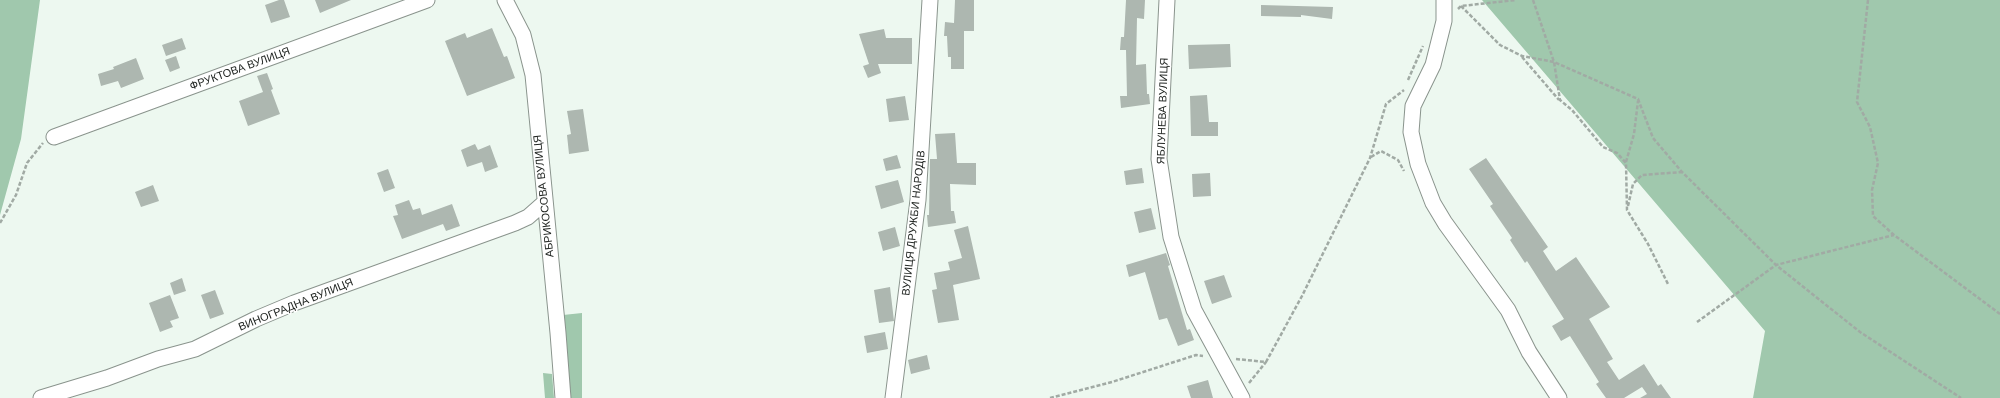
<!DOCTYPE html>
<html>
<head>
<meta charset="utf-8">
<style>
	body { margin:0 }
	canvas { display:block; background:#edf8f0 }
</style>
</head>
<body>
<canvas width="2000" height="398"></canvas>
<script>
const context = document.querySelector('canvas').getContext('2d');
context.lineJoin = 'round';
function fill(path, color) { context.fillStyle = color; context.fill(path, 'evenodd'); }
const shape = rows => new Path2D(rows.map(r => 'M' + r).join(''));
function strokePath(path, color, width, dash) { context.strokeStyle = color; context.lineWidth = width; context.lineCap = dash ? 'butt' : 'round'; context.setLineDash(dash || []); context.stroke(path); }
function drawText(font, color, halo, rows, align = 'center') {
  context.font = font + ' Arial,sans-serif'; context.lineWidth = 3; context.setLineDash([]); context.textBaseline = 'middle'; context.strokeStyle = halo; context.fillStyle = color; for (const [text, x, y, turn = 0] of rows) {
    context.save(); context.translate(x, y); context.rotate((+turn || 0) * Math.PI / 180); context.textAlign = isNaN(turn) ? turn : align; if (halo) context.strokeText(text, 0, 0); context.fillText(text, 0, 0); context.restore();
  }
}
fill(shape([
	[0,0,40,0,21,139,0,215],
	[1482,0,2000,0,2000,398,1753,398,1765,331],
	[582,313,582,398,571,398,563,315],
	[543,373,552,374,554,398,545,398]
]), '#a0c8ad');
fill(shape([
	[279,0,284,0,290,17,271,23,265,5],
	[315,0,351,0,320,13],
	[955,0,974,0,974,31,964,31,964,69,951,69,951,57,948,57,947,36,944,36,945,22,954,23],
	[1126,0,1145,0,1144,19,1137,18,1136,65,1146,64,1147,94,1149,94,1150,104,1121,108,1120,96,1127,96,1126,50,1120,50,1121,37,1124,37],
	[1261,5,1333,7,1332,19,1301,15,1301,17,1261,16],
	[492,28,504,57,507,56,515,78,467,96,445,41,465,33,467,38],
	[884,29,886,38,912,38,912,64,878,64,881,73,868,78,863,66,869,64,859,34],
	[182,38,186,49,166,56,162,45],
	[1230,44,1231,67,1189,69,1188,45],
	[176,56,180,68,170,72,165,60],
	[136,58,144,79,121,88,118,81,101,86,98,74,114,69,113,67],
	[267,73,273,89,271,90,280,114,248,126,239,101,263,92,257,76],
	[1207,95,1209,122,1218,122,1218,136,1191,136,1190,96],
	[905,96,909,120,889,122,886,99],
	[583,109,589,151,569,154,567,135,571,134,567,111],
	[955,133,957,163,976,163,976,185,950,184,951,211,954,211,956,223,928,227,927,215,929,215,930,159,937,159,935,134],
	[475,144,478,150,490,145,498,167,485,172,482,162,467,167,461,150],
	[897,155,901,168,886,171,883,159],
	[1486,158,1548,247,1543,251,1556,271,1576,257,1610,307,1589,319,1613,359,1607,362,1619,380,1644,364,1658,386,1661,384,1671,398,1640,398,1647,394,1642,387,1624,398,1606,398,1596,384,1599,382,1570,336,1561,341,1552,326,1564,319,1527,261,1525,263,1510,240,1512,238,1490,206,1493,204,1469,169],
	[1142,168,1144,183,1126,185,1124,171],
	[388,169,395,188,384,192,377,173],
	[1210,173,1211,196,1193,197,1192,174],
	[898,180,904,202,881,209,875,186],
	[153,185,159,201,141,207,135,192],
	[409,200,413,210,420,208,422,215,452,204,460,226,446,231,443,224,402,239,393,216,398,215,395,205],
	[1151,208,1156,229,1139,233,1134,212],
	[968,226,980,279,953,285,959,320,938,323,932,290,937,289,934,273,950,270,948,262,962,258,954,230],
	[895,227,900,246,883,251,878,232],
	[1166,253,1170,265,1168,266,1187,330,1190,329,1194,340,1178,346,1167,318,1159,320,1145,272,1129,277,1126,265],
	[1224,275,1232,297,1212,304,1204,281],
	[182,278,186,291,174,295,170,283],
	[890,287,894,321,879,323,874,290],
	[215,290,224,314,210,319,201,295],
	[170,295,179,318,170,321,173,327,160,332,149,303],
	[885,332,888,349,867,353,864,336],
	[927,355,930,369,911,374,908,360],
	[1208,380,1213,398,1191,398,1187,386]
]), '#adb7b0');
const street = shape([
	[505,0,523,35,533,75,558,333,563,398],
	[1167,0,1159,159,1171,237,1194,310,1242,398],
	[1444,0,1444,21,1433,65,1413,106,1411,132,1418,164,1433,203,1445,223,1508,310,1529,352,1559,398],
	[54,137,427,0],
	[41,398,107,378,158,359,195,349,256,319,294,303,515,223,528,217,545,202],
	[893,398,918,200,930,0]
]);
strokePath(street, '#8a948d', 17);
strokePath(shape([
	[1533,0,1554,62,1560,100,1572,110,1603,147,1617,153,1626,163,1627,210,1648,244,1668,284],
	[1868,0,1857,102,1870,127,1878,163,1872,190,1873,216,1894,235,2000,314],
	[1461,6,1500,45,1522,56,1554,62,1638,99,1653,138,1682,172,1776,265,1860,332,1961,398],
	[1458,9,1461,6,1516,0],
	[1522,57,1559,100],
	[1408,80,1423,46],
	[1371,157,1381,151,1398,160,1404,171],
	[1626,162,1634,134,1638,101],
	[1628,206,1633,184,1642,175,1682,172],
	[0,223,16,195,27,163,43,143],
	[1697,322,1776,265,1894,235],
	[1236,359,1266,362,1302,296,1370,158,1386,104,1404,90],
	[1249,383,1266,362],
	[1050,398,1112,382,1196,355,1203,356]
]), '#a1aaa4', 2.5, [4, 2]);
strokePath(street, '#fff', 15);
drawText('11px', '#222623', '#fff', [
	["ФРУКТОВА ВУЛИЦЯ",240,69,-20],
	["ЯБЛУНЕВА ВУЛИЦЯ",1163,111,-88],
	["АБРИКОСОВА ВУЛИЦЯ",544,196,-96],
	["ВУЛИЦЯ ДРУЖБИ НАРОДІВ",914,223,-84],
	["ВИНОГРАДНА ВУЛИЦЯ",296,305,-22]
]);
</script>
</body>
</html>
